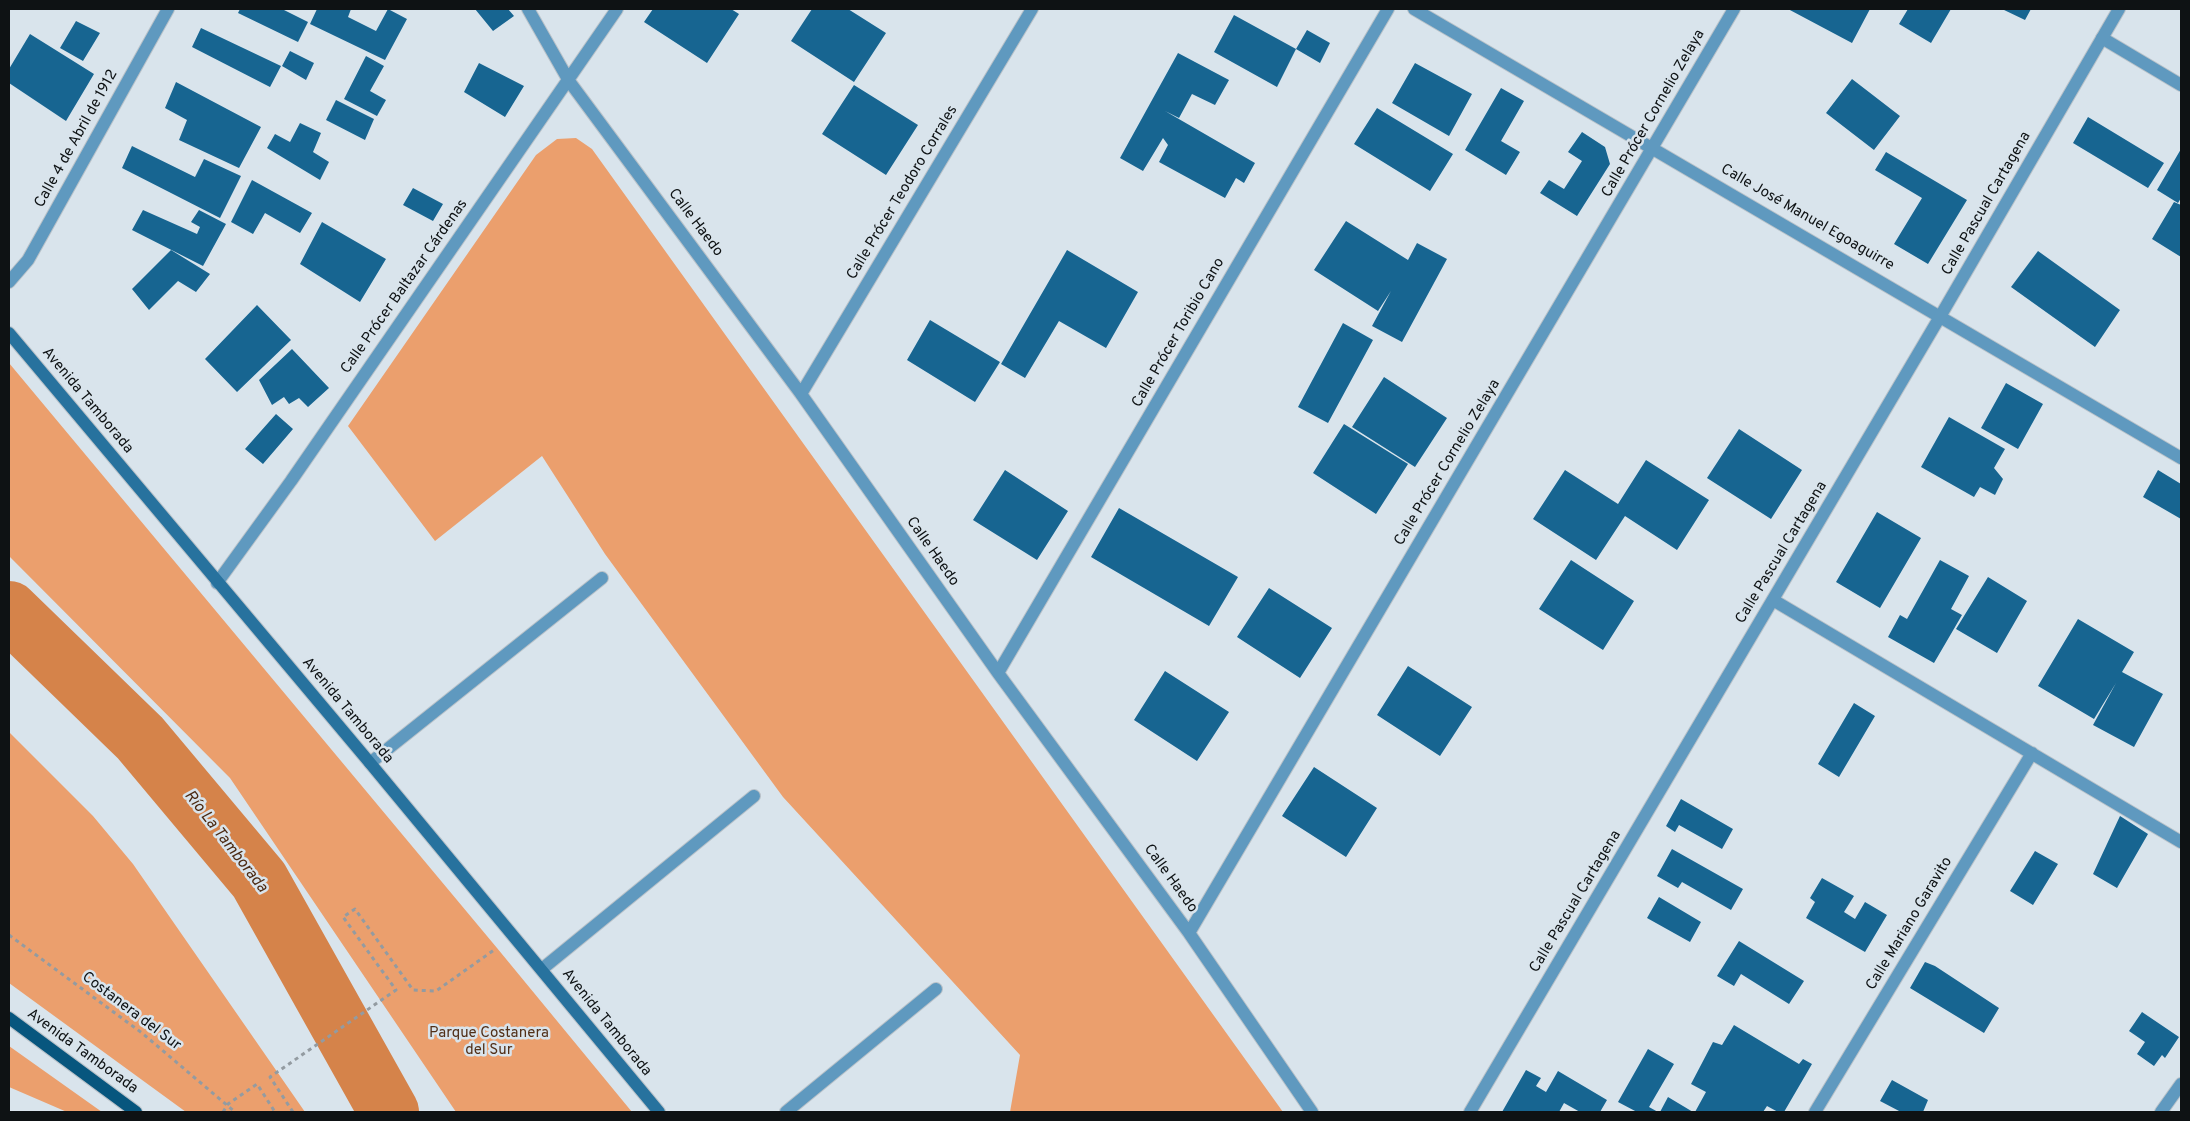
<!DOCTYPE html>
<html>
<head>
<meta charset="utf-8">
<style>
	body { margin:0 }
	#map { position:relative; width:2190px; height:1121px; overflow:hidden; background:#d9e4ec; font-family:Overpass,sans-serif }
	canvas { display:block }
	.frame { position:absolute; inset:0; border:10px solid #0e1214; pointer-events:none }
</style>
</head>
<body>
<div id="map">
<canvas width="2190" height="1121"></canvas>
<div class="frame"></div>
</div>
<script>
const context = document.querySelector('canvas').getContext('2d');
context.lineJoin = 'round';
function fill(path, color) { context.fillStyle = color; context.fill(path, 'evenodd'); }
const shape = rows => new Path2D(rows.map(r => 'M' + r).join(''));
function strokePath(path, color, width, dash) { context.strokeStyle = color; context.lineWidth = width; context.lineCap = dash ? 'butt' : 'round'; context.setLineDash(dash || []); context.stroke(path); }
function drawText(font, color, halo, rows, align = 'center') {
  context.font = font + ' Overpass,sans-serif'; context.lineWidth = 5; context.setLineDash([]); context.textBaseline = 'middle'; context.strokeStyle = halo; context.fillStyle = color; for (const [text, x, y, turn = 0] of rows) {
    context.save(); context.translate(x, y); context.rotate((+turn || 0) * Math.PI / 180); context.textAlign = isNaN(turn) ? turn : align; if (halo) context.strokeText(text, 0, 0); context.fillText(text, 0, 0); context.restore();
  }
}
fill(shape([
	[576,138,592,149,1283,1112,1010,1112,1020,1055,783,797,605,554,542,456,435,541,348,426,536,155,557,139],
	[9,363,497,948,632,1112,456,1112,230,778,9,556],
	[9,732,93,816,133,864,305,1112,186,1112,9,983],
	[9,1046,102,1112,67,1112,9,1087]
]), '#eb9f6d');
strokePath(shape([
	[9,611,140,738,259,880,389,1112]
]), '#d5834a', 60);
fill(shape([
	[240,9,282,9,308,22,298,42,238,13],
	[317,9,351,9,348,17,376,31,388,9,407,19,385,60,310,24],
	[475,9,508,9,514,16,493,31],
	[653,9,731,9,739,14,707,63,644,22],
	[812,9,848,9,886,33,854,82,791,41],
	[1788,9,1870,9,1852,43],
	[1908,9,1951,9,1931,43,1899,24],
	[2002,9,2031,9,2025,20],
	[1234,15,1296,49,1307,30,1330,43,1320,63,1296,49,1277,87,1214,52],
	[76,21,100,33,83,61,60,48],
	[201,28,281,66,270,87,192,47],
	[30,34,94,74,66,121,9,83,9,69],
	[290,51,314,63,306,80,282,66],
	[1178,53,1229,80,1215,105,1192,94,1179,118,1165,111,1255,163,1244,183,1236,178,1225,198,1159,162,1168,145,1163,138,1143,171,1120,158],
	[366,56,384,66,370,91,386,100,377,116,344,99],
	[479,63,524,86,505,117,464,92],
	[1415,63,1472,94,1449,136,1392,103],
	[1852,79,1900,116,1874,150,1826,113],
	[176,82,261,127,239,168,179,140,187,120,165,108],
	[854,85,918,125,886,175,822,134],
	[1501,88,1524,101,1501,141,1520,152,1506,175,1465,150],
	[336,100,374,119,365,140,326,120],
	[1377,108,1453,154,1430,191,1354,144],
	[2088,117,2164,163,2148,188,2073,143],
	[300,123,321,133,313,152,329,162,320,180,267,148,275,134,290,142],
	[1582,132,1605,147,1610,164,1577,216,1540,193,1549,180,1564,189,1582,161,1568,152],
	[132,146,195,177,204,159,241,176,220,218,122,168],
	[2181,149,2181,198,2178,203,2157,190],
	[1886,152,1967,200,1928,264,1894,244,1922,198,1875,170],
	[252,180,312,213,300,233,265,213,253,234,231,222],
	[413,188,443,204,433,221,403,205],
	[2174,202,2181,205,2181,257,2152,239],
	[143,210,197,234,200,227,191,222,199,210,226,224,203,266,132,230],
	[1346,221,1408,260,1417,243,1447,259,1402,342,1372,326,1391,291,1378,311,1314,270],
	[322,222,386,259,360,302,300,264],
	[171,250,210,274,196,292,178,281,149,310,132,289],
	[1067,250,1138,292,1106,348,1059,321,1025,378,1001,364],
	[2038,251,2120,310,2095,347,2011,287],
	[257,305,291,340,237,392,205,359],
	[930,320,1000,362,975,402,907,360],
	[1343,323,1373,340,1328,423,1298,407],
	[292,349,329,388,308,407,299,398,289,404,284,397,272,405,259,380],
	[1384,377,1447,418,1415,467,1352,427],
	[2006,383,2043,404,2018,449,1981,428],
	[276,414,293,429,263,464,245,449],
	[1949,417,2005,449,1994,468,2003,479,1995,495,1980,487,1974,497,1921,467],
	[1344,424,1408,464,1376,514,1313,473],
	[1739,429,1802,470,1771,519,1707,478],
	[1646,460,1709,500,1677,550,1625,516,1596,560,1533,519,1565,470,1618,504],
	[1005,470,1068,511,1037,560,973,520],
	[2158,470,2181,484,2181,519,2143,497],
	[1119,508,1238,577,1209,626,1091,557],
	[1877,512,1921,538,1880,608,1836,582],
	[1571,560,1634,601,1603,650,1539,609],
	[1940,560,1969,576,1951,609,1962,615,1934,663,1888,637,1900,615,1907,619],
	[1988,577,2027,601,1997,653,1956,629],
	[1269,588,1332,628,1300,678,1237,637],
	[2078,619,2134,652,2122,672,2163,694,2134,747,2093,725,2116,683,2094,719,2038,686],
	[1408,666,1472,707,1440,756,1377,715],
	[1165,671,1229,712,1197,761,1134,720],
	[1854,703,1875,716,1839,777,1818,764],
	[1314,767,1377,808,1346,857,1282,816],
	[1681,799,1733,829,1722,849,1679,825,1675,832,1666,826],
	[2120,816,2148,834,2117,888,2093,874],
	[1672,849,1743,889,1731,910,1682,882,1678,888,1657,876],
	[2035,851,2058,864,2033,905,2010,891],
	[1822,878,1854,896,1844,912,1855,919,1865,902,1887,915,1865,952,1806,918,1815,902,1810,898],
	[1659,897,1701,922,1690,942,1647,918],
	[1739,941,1804,981,1789,1004,1741,974,1734,986,1717,976],
	[1925,962,1935,966,1999,1008,1984,1033,1910,988],
	[2142,1012,2179,1037,2165,1058,2162,1055,2154,1066,2137,1054,2145,1042,2129,1031],
	[1734,1025,1799,1064,1803,1059,1812,1064,1784,1112,1778,1112,1767,1106,1763,1112,1695,1112,1706,1092,1691,1084,1713,1042,1722,1045],
	[1648,1049,1674,1064,1649,1107,1658,1112,1637,1112,1618,1102],
	[1526,1070,1541,1078,1536,1086,1546,1092,1558,1071,1607,1100,1600,1112,1580,1112,1564,1103,1559,1112,1502,1112],
	[1892,1080,1928,1100,1923,1112,1901,1112,1880,1101],
	[1668,1097,1693,1112,1660,1112]
]), '#176591');
const minor = shape([
	[528,9,569,81,801,394,998,673,1189,933,1312,1112],
	[1414,9,2181,458],
	[2102,38,2181,85],
	[9,282,28,260,168,9],
	[801,394,1032,9],
	[217,583,291,481,617,9],
	[1773,600,2181,842],
	[998,673,1388,9],
	[370,763,602,578],
	[1189,933,1734,9],
	[542,969,754,796],
	[786,1112,936,989],
	[1815,1112,2032,753],
	[2161,1112,2181,1084]
]);
const tertiary = shape([
	[1470,1112,1941,315,2119,9]
]);
const secondary = shape([
	[9,333,370,763,659,1112]
]);
const primary = shape([
	[9,1018,136,1112]
]);
strokePath(minor, '#b9c2c9', 14);
strokePath(tertiary, '#b9c2c9', 14);
strokePath(secondary, '#b9c2c9', 14);
strokePath(primary, '#b9c2c9', 14);
strokePath(shape([
	[9,935,142,1033,235,1112],
	[223,1112,228,1104,257,1084,275,1112],
	[293,1112,270,1077,396,990,343,917,355,909,413,990,436,991,494,950]
]), '#939ba1', 3, [4, 4]);
strokePath(minor, '#5f99bf', 12);
strokePath(tertiary, '#5f99bf', 12);
strokePath(secondary, '#27729e', 12);
strokePath(primary, '#07567e', 12);
drawText('15px', '#0e1214', '#d9e4ec', [
	["Calle Prócer Cornelio Zelaya",1654,114,-60],
	["Calle 4 de Abril de 1912",77,139,-61],
	["Calle Prócer Teodoro Corrales",903,193,-59],
	["Calle Pascual Cartagena",1987,204,-60],
	["Calle José Manuel Egoaguirre",1807,218,30],
	["Calle Haedo",695,223,53],
	["Calle Prócer Baltazar Cárdenas",405,287,-55],
	["Calle Prócer Toribio Cano",1179,333,-60],
	["Avenida Tamborada",87,401,50],
	["Calle Prócer Cornelio Zelaya",1448,463,-59],
	["Calle Haedo",932,552,55],
	["Calle Pascual Cartagena",1782,553,-59],
	["Avenida Tamborada",347,711,50],
	["Calle Haedo",1170,879,54],
	["Calle Pascual Cartagena",1576,902,-59],
	["Calle Mariano Garavito",1910,924,-59],
	["Costanera del Sur",131,1012,37],
	["Avenida Tamborada",606,1023,51],
	["Avenida Tamborada",82,1052,36]
]);
drawText('15px', '#512f17', '#d9e4ec', [
	["Parque Costanera",489,1034],
	["del Sur",489,1051]
]);
drawText('italic 16px', '#4c2a12', '#d9e4ec', [
	["Río La Tamborada",225,842,52]
]);
</script>
</body>
</html>
